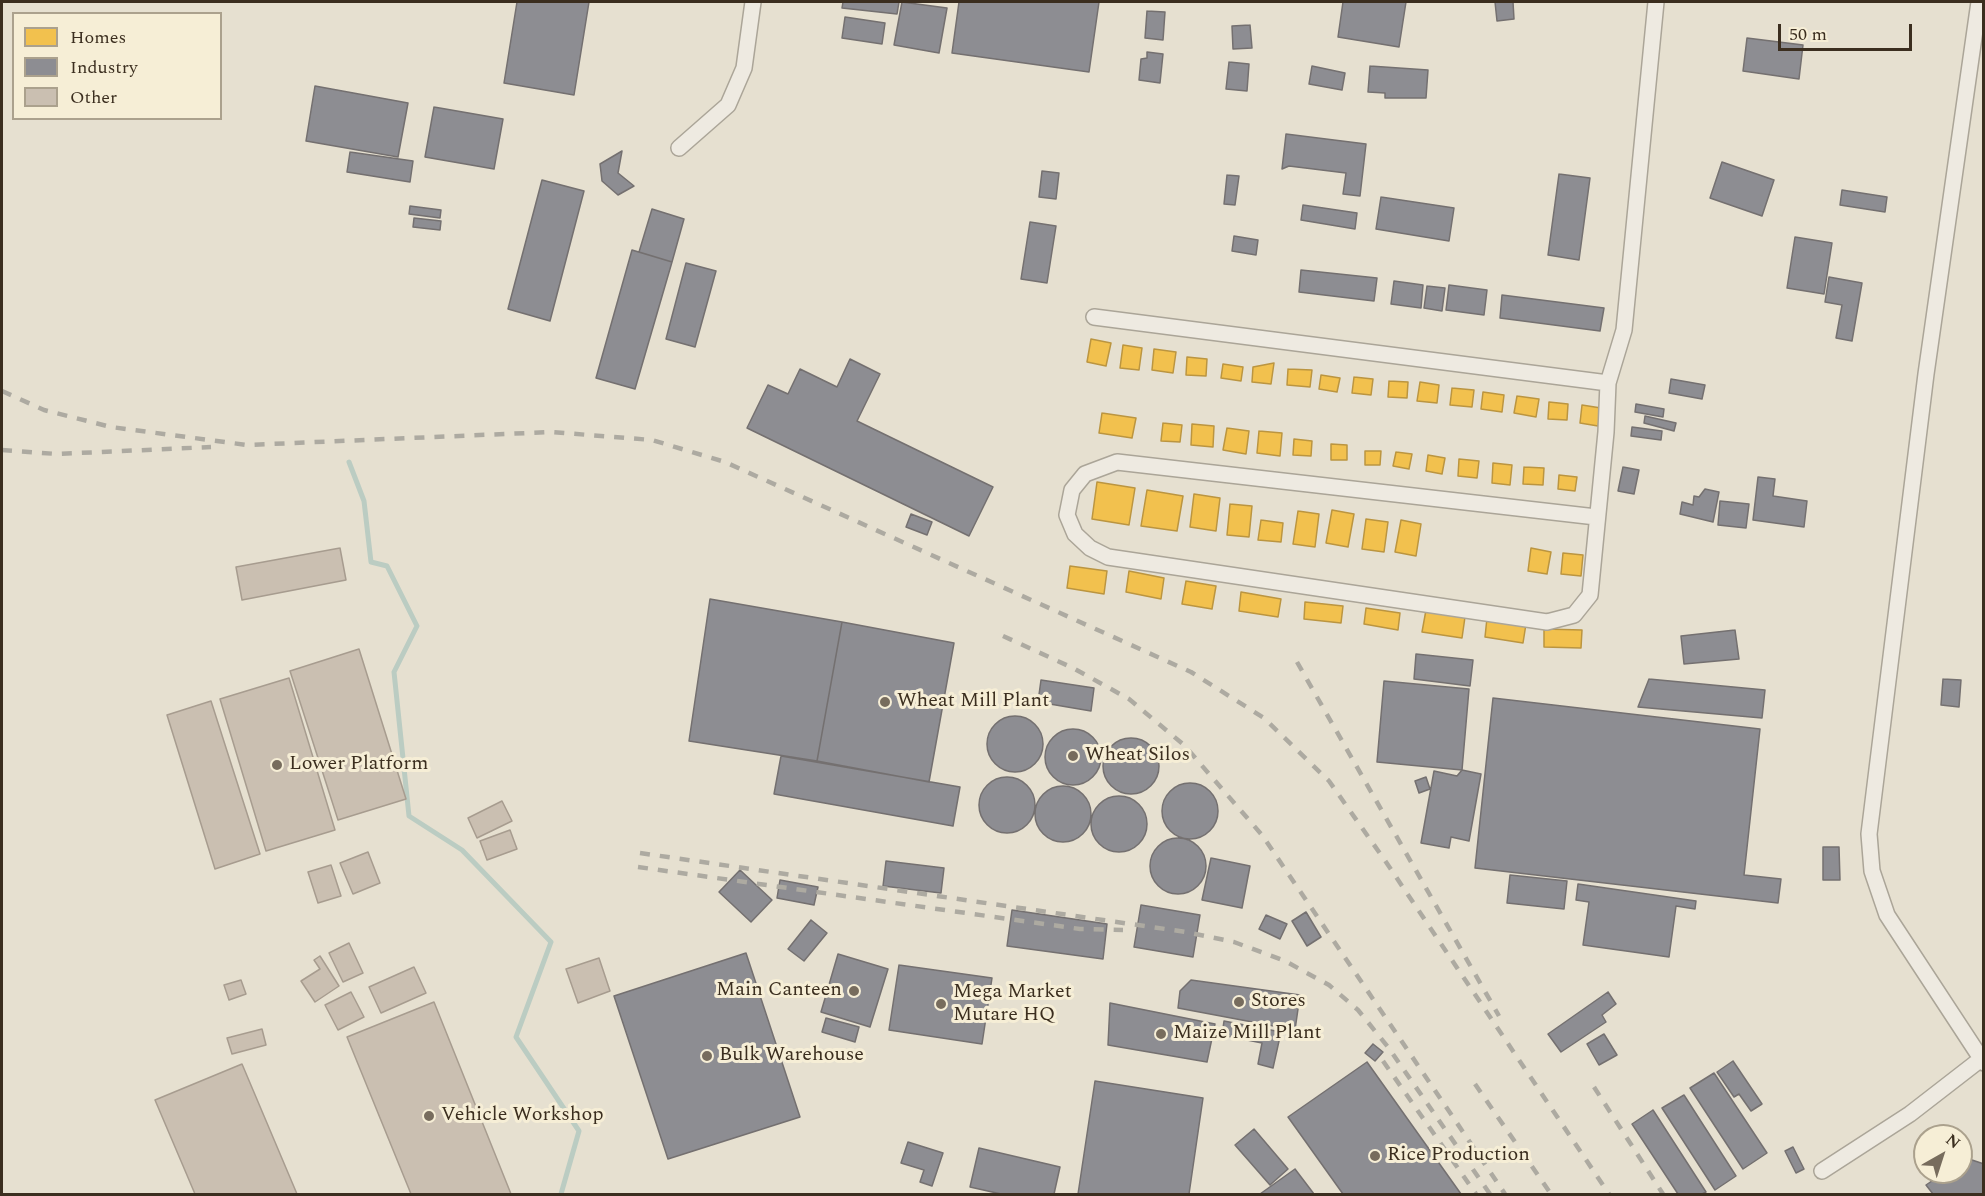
<!DOCTYPE html>
<html>
<head>
<meta charset="utf-8">
<style>
	body { margin:0 }
	#map { position:relative; width:1985px; height:1196px; overflow:hidden; background:#e6e0d0; font-family:Spectral,serif }
	canvas { display:block }
	.frame { position:absolute; inset:0; border:3px solid #3b2e1f; pointer-events:none }
	.legend { position:absolute; left:12px; top:12px; width:210px; height:108px; box-sizing:border-box; background:#f6eed6; border:2px solid #aba18d; margin:0; padding:8px 10px; list-style:none; font-size:18px; color:#3b2e1f }
	.legend li { display:flex; align-items:center; gap:12px; height:30px }
	.legend b { width:30px; border:2px solid #aba18d }
	.north { position:absolute; left:1913px; top:1124px; width:60px; height:60px; box-sizing:border-box; background:#f6eed6; border:2px solid #aba18d; border-radius:50%; rotate:39deg; font-size:16px; font-weight:700; line-height:24px; text-align:center; color:#3b2e1f }
	.north::after { content:''; display:block; margin:auto; width:21px; height:27px; background:#776c5d; clip-path:polygon(50% 0,100% 100%,50% 72%,0 100%) }
	.scale { position:absolute; left:1778px; top:24px; width:134px; height:27px; box-sizing:border-box; border:3px solid #3b2e1f; border-top:0; padding-left:8px; font-size:18px; line-height:21px; white-space:nowrap; color:#3b2e1f; -webkit-text-stroke:4px #f6eed6; paint-order:stroke }
</style>
</head>
<body>
<div id="map">
<canvas width="1985" height="1196"></canvas>
<div class="frame"></div>
<ul class="legend">
<li><b style="height:16px;background:#f2c14e"></b>Homes</li>
<li><b style="height:16px;background:#8d8d92"></b>Industry</li>
<li><b style="height:16px;background:#cabfb1"></b>Other</li>
</ul>
<div class="north">N</div>
<div class="scale">50 m</div>
</div>
<script>
const context = document.querySelector('canvas').getContext('2d');
context.lineJoin = 'round';
function fill(path, color) { context.fillStyle = color; context.fill(path, 'evenodd'); }
const shape = rows => new Path2D(rows.map(r => 'M' + r).join(''));
function strokePath(path, color, width, dash) { context.strokeStyle = color; context.lineWidth = width; context.lineCap = dash ? 'butt' : 'round'; context.setLineDash(dash || []); context.stroke(path); }
function drawText(font, color, halo, rows, align = 'center') {
  context.font = font + ' Spectral,serif'; context.lineWidth = 6; context.setLineDash([]); context.textBaseline = 'middle'; context.strokeStyle = halo; context.fillStyle = color; for (const [text, x, y, turn = 0] of rows) {
    context.save(); context.translate(x, y); context.rotate((+turn || 0) * Math.PI / 180); context.textAlign = isNaN(turn) ? turn : align; if (halo) context.strokeText(text, 0, 0); context.fillText(text, 0, 0); context.restore();
  }
}
const homes = shape([
	[1091,339,1111,343,1106,366,1087,362,1091,339],
	[1123,345,1142,348,1139,370,1120,368,1123,345],
	[1154,349,1176,352,1173,373,1152,370,1154,349],
	[1187,357,1207,359,1206,376,1186,375,1187,357],
	[1274,363,1271,384,1252,382,1253,367,1274,363],
	[1223,364,1243,367,1241,381,1221,378,1223,364],
	[1288,369,1312,370,1310,387,1287,385,1288,369],
	[1321,375,1340,378,1337,392,1319,389,1321,375],
	[1354,377,1373,379,1371,395,1352,393,1354,377],
	[1389,381,1408,382,1407,398,1388,397,1389,381],
	[1420,382,1439,385,1437,403,1417,401,1420,382],
	[1452,388,1474,390,1472,407,1450,405,1452,388],
	[1483,392,1504,395,1502,412,1481,409,1483,392],
	[1517,396,1539,399,1536,417,1514,413,1517,396],
	[1549,402,1568,404,1567,420,1548,419,1549,402],
	[1582,405,1601,408,1598,426,1580,423,1582,405],
	[1102,413,1136,418,1132,438,1099,433,1102,413],
	[1163,423,1182,425,1180,442,1161,441,1163,423],
	[1192,424,1214,426,1213,447,1191,445,1192,424],
	[1227,428,1249,431,1246,454,1223,450,1227,428],
	[1259,431,1282,433,1280,456,1257,453,1259,431],
	[1294,439,1312,441,1311,456,1293,455,1294,439],
	[1331,444,1347,445,1347,460,1331,460,1331,444],
	[1365,451,1381,451,1380,465,1365,465,1365,451],
	[1396,452,1412,454,1409,469,1393,466,1396,452],
	[1428,455,1445,458,1442,474,1426,471,1428,455],
	[1459,459,1479,461,1477,478,1458,476,1459,459],
	[1493,463,1512,465,1510,485,1492,483,1493,463],
	[1524,467,1544,468,1543,485,1523,484,1524,467],
	[1559,475,1577,477,1575,491,1558,489,1559,475],
	[1097,482,1135,488,1129,525,1092,519,1097,482],
	[1147,490,1183,496,1177,531,1141,526,1147,490],
	[1194,494,1220,498,1216,531,1190,527,1194,494],
	[1230,504,1252,506,1249,537,1227,535,1230,504],
	[1332,510,1354,514,1348,547,1326,543,1332,510],
	[1298,511,1319,514,1315,547,1293,544,1298,511],
	[1366,519,1388,522,1384,552,1362,549,1366,519],
	[1261,520,1283,523,1281,542,1258,540,1261,520],
	[1401,520,1421,524,1416,556,1395,552,1401,520],
	[1531,548,1551,552,1547,574,1528,571,1531,548],
	[1563,553,1583,555,1581,576,1561,574,1563,553],
	[1070,566,1107,571,1104,594,1067,588,1070,566],
	[1129,571,1164,578,1161,599,1126,592,1129,571],
	[1186,581,1216,586,1212,609,1182,604,1186,581],
	[1241,592,1281,599,1278,617,1239,611,1241,592],
	[1305,602,1343,606,1341,623,1304,619,1305,602],
	[1366,608,1400,613,1398,630,1364,624,1366,608],
	[1426,610,1465,617,1462,638,1422,632,1426,610],
	[1487,618,1526,624,1523,643,1485,637,1487,618],
	[1544,629,1582,630,1581,648,1544,647,1544,629]
]);
fill(homes, '#f2c14e');
strokePath(homes, '#bb9540', 1.5);
const industry = shape([
	[517,2,589,2,574,95,504,83,517,2],
	[843,2,899,2,897,14,842,8,843,2],
	[902,2,947,8,939,53,894,45,902,2],
	[959,2,1099,2,1089,72,952,53,959,2],
	[1343,2,1406,2,1399,47,1338,37,1343,2],
	[1495,2,1513,2,1514,19,1497,21,1495,2],
	[1147,11,1165,12,1163,40,1145,38,1147,11],
	[845,17,885,23,882,44,842,38,845,17],
	[1250,25,1252,48,1233,49,1232,26,1250,25],
	[1747,38,1803,45,1799,79,1743,71,1747,38],
	[1147,52,1163,54,1160,83,1139,80,1141,59,1147,58,1147,52],
	[1229,62,1249,64,1247,91,1226,89,1229,62],
	[1312,66,1345,73,1342,90,1309,84,1312,66],
	[1370,66,1428,70,1426,98,1385,98,1385,93,1368,92,1370,66],
	[315,86,408,103,398,157,306,141,315,86],
	[434,107,503,119,494,169,425,157,434,107],
	[1286,134,1366,144,1360,196,1343,194,1346,173,1289,166,1282,169,1286,134],
	[622,151,618,173,634,186,618,195,602,181,600,164,622,151],
	[350,152,413,161,410,182,347,172,350,152],
	[1722,162,1774,180,1762,216,1710,198,1722,162],
	[1042,171,1059,173,1056,199,1039,197,1042,171],
	[1559,174,1590,178,1579,260,1548,255,1559,174],
	[1227,175,1239,176,1235,205,1224,204,1227,175],
	[542,180,584,191,550,321,508,309,542,180],
	[1842,190,1887,197,1885,212,1840,205,1842,190],
	[1381,197,1454,208,1449,241,1376,229,1381,197],
	[1303,205,1357,213,1355,229,1301,220,1303,205],
	[410,206,441,210,440,218,409,214,410,206],
	[652,209,684,219,672,262,639,252,652,209],
	[414,218,441,221,440,230,413,227,414,218],
	[1030,222,1056,226,1047,283,1021,279,1030,222],
	[1234,236,1258,240,1256,255,1232,251,1234,236],
	[1795,237,1832,243,1824,294,1787,288,1795,237],
	[632,250,672,262,635,389,596,378,632,250],
	[686,263,716,271,695,347,666,339,686,263],
	[1301,270,1377,278,1374,301,1299,292,1301,270],
	[1829,277,1862,283,1852,341,1836,338,1842,305,1825,302,1829,277],
	[1394,281,1423,285,1421,308,1391,304,1394,281],
	[1449,285,1487,290,1484,315,1446,310,1449,285],
	[1427,286,1445,288,1442,311,1424,308,1427,286],
	[1502,295,1604,308,1600,331,1500,318,1502,295],
	[850,359,880,374,857,421,993,487,969,536,747,428,768,385,788,394,800,369,837,387,850,359],
	[1671,379,1705,385,1702,399,1669,393,1671,379],
	[1636,404,1664,409,1663,417,1635,412,1636,404],
	[1645,416,1676,423,1674,431,1644,423,1645,416],
	[1632,427,1662,431,1661,440,1631,436,1632,427],
	[1623,467,1639,470,1634,494,1618,491,1623,467],
	[1758,477,1775,479,1773,496,1807,501,1804,527,1753,520,1758,477],
	[1705,489,1719,492,1713,522,1680,514,1682,502,1693,505,1694,496,1699,497,1705,489],
	[1720,501,1749,504,1746,528,1718,525,1720,501],
	[911,514,932,522,927,535,906,527,911,514],
	[710,599,842,622,817,761,689,741,710,599],
	[842,622,954,643,929,782,817,761,842,622],
	[1735,630,1739,659,1684,664,1681,636,1735,630],
	[1416,654,1473,660,1470,686,1414,679,1416,654],
	[1649,679,1765,690,1762,718,1638,707,1649,679],
	[1943,679,1961,680,1959,707,1941,705,1943,679],
	[1041,680,1094,688,1091,711,1038,702,1041,680],
	[1384,681,1469,689,1462,770,1377,762,1384,681],
	[1493,698,1760,729,1744,875,1781,879,1778,903,1475,868,1493,698],
	'987 744a28 28 0 1 1 56 0a28 28 0 1 1-56 0Z',
	'1045 757a28 28 0 1 1 56 0a28 28 0 1 1-56 0Z',
	'1103 766a28 28 0 1 1 56 0a28 28 0 1 1-56 0Z',
	[781,756,960,787,953,826,774,794,781,756],
	[1462,770,1481,774,1469,841,1451,837,1449,848,1421,843,1434,771,1457,776,1462,770],
	[1426,777,1430,789,1419,793,1415,781,1426,777],
	'979 805a28 28 0 1 1 56 0a28 28 0 1 1-56 0Z',
	'1162 811a28 28 0 1 1 56 0a28 28 0 1 1-56 0Z',
	'1035 814a28 28 0 1 1 56 0a28 28 0 1 1-56 0Z',
	'1091 824a28 28 0 1 1 56 0a28 28 0 1 1-56 0Z',
	'1150 866a28 28 0 1 1 56 0a28 28 0 1 1-56 0Z',
	[1823,847,1839,847,1840,880,1823,880,1823,847],
	[1211,858,1250,866,1242,908,1202,900,1211,858],
	[886,861,944,868,941,893,883,886,886,861],
	[740,870,772,900,751,922,719,892,740,870],
	[1510,875,1567,881,1564,909,1507,903,1510,875],
	[780,880,818,887,814,905,777,898,780,880],
	[1578,884,1696,901,1695,909,1676,906,1669,957,1583,945,1589,902,1576,900,1578,884],
	[1141,905,1200,915,1193,957,1134,947,1141,905],
	[1012,910,1107,924,1103,959,1007,946,1012,910],
	[1306,912,1321,937,1307,946,1292,921,1306,912],
	[1266,915,1287,924,1280,939,1259,929,1266,915],
	[811,920,827,933,804,961,788,949,811,920],
	[746,953,800,1117,668,1159,614,996,746,953],
	[838,954,888,969,870,1027,821,1012,838,954],
	[899,965,992,978,982,1044,889,1030,899,965],
	[1191,980,1300,995,1295,1030,1178,1008,1180,991,1191,980],
	[1608,992,1616,1004,1602,1015,1606,1022,1561,1052,1548,1034,1608,992],
	[1110,1003,1215,1024,1207,1062,1108,1045,1110,1003],
	[826,1018,859,1027,855,1042,822,1032,826,1018],
	[1224,1021,1281,1032,1273,1068,1258,1064,1262,1043,1222,1035,1224,1021],
	[1604,1034,1617,1055,1599,1065,1587,1044,1604,1034],
	[1373,1044,1383,1052,1375,1061,1365,1053,1373,1044],
	[1733,1061,1762,1104,1751,1111,1739,1094,1734,1097,1717,1072,1733,1061],
	[1367,1062,1461,1194,1343,1194,1288,1117,1367,1062],
	[1714,1073,1767,1153,1743,1169,1690,1088,1714,1073],
	[1095,1081,1203,1098,1189,1194,1078,1194,1095,1081],
	[1684,1095,1736,1176,1715,1190,1662,1108,1684,1095],
	[1653,1110,1706,1192,1702,1194,1678,1194,1632,1124,1653,1110],
	[1254,1129,1288,1169,1270,1185,1235,1145,1254,1129],
	[908,1142,943,1153,932,1186,920,1182,924,1170,901,1163,908,1142],
	[1793,1147,1804,1169,1796,1173,1785,1151,1793,1147],
	[979,1148,1060,1167,1054,1194,1001,1194,970,1187,979,1148],
	[1966,1158,1984,1164,1984,1194,1933,1194,1926,1185,1945,1172,1961,1172,1961,1161,1966,1158],
	[1295,1169,1314,1194,1260,1194,1295,1169]
]);
fill(industry, '#8d8d92');
strokePath(industry, '#747070', 1.5);
strokePath(shape([
	[349,462,364,501,371,562,387,566,417,626,394,672,409,816,462,850,551,942,516,1037,579,1131,561,1194]
]), '#bbccc2', 5);
const building = shape([
	[340,548,346,580,242,600,236,567,340,548],
	[359,649,406,799,338,820,290,671,359,649],
	[289,678,335,830,266,851,220,699,289,678],
	[211,701,260,854,215,869,167,715,211,701],
	[502,801,512,821,477,838,468,818,502,801],
	[510,830,517,849,487,860,480,841,510,830],
	[368,852,380,883,353,894,340,863,368,852],
	[331,865,341,896,318,903,308,872,331,865],
	[349,943,363,973,343,982,329,953,349,943],
	[320,956,339,986,315,1002,301,981,320,969,314,960,320,956],
	[599,958,610,991,578,1003,566,969,599,958],
	[414,967,426,993,381,1013,369,987,414,967],
	[241,980,246,994,229,1000,224,985,241,980],
	[351,992,364,1017,338,1030,325,1005,351,992],
	[434,1002,511,1194,411,1194,347,1037,434,1002],
	[262,1029,266,1045,232,1054,227,1038,262,1029],
	[242,1064,297,1194,195,1194,155,1100,242,1064]
]);
fill(building, '#cabfb1');
strokePath(building, '#a79c8f', 1.5);
const street = shape([
	[1979,2,1926,374,1869,834,1872,871,1887,915,1984,1063],
	[679,148,728,105,744,68,753,2],
	[1094,317,1608,383],
	[1596,517,1117,462,1085,474,1072,490,1067,515,1075,534,1090,548,1108,557,1547,622,1574,615,1590,595,1606,432,1608,383,1624,330,1656,2],
	[1822,1171,1910,1114,1981,1059]
]);
strokePath(street, '#aba598', 18);
strokePath(street, '#eeeae1', 15);
strokePath(shape([
	[2,391,44,410,111,427,247,445,551,432,652,440,725,462,1191,672,1264,718,1329,781,1386,862,1609,1194],
	[2,450,57,454,211,447],
	[1003,636,1073,668,1129,699,1184,745,1262,835,1505,1194],
	[1297,662,1499,1016],
	[640,853,1186,932,1234,942,1285,961,1329,985,1358,1010,1388,1047,1490,1194],
	[638,867,1080,929,1123,930],
	[1383,1061,1476,1194],
	[1475,1084,1551,1194],
	[1594,1087,1663,1194]
]), '#adaaa1', 4.5, [10, 10]);
for (const [x, y, r, color] of [
	[885,702,6,"#776c5d"],
	[1073,756,6,"#776c5d"],
	[277,765,6,"#776c5d"],
	[854,991,6,"#776c5d"],
	[1239,1002,6,"#776c5d"],
	[941,1004,6,"#776c5d"],
	[1161,1034,6,"#776c5d"],
	[707,1056,6,"#776c5d"],
	[429,1116,6,"#776c5d"],
	[1375,1156,6,"#776c5d"]
]) { const dot = new Path2D(); dot.arc(x, y, r, 0, 2 * Math.PI); context.fillStyle = color; context.fill(dot); strokePath(dot, '#f6eed6', 2); }
drawText('20px', '#3b2e1f', '#f6eed6', [
	["Wheat Mill Plant",897,702],
	["Wheat Silos",1085,756],
	["Lower Platform",289,765],
	["Main Canteen",842,991,"right"],
	["Mega Market",953,993],
	["Mutare HQ",953,1016],
	["Stores",1251,1002],
	["Maize Mill Plant",1173,1034],
	["Bulk Warehouse",719,1056],
	["Vehicle Workshop",441,1116],
	["Rice Production",1387,1156]
], 'left');
</script>
</body>
</html>
